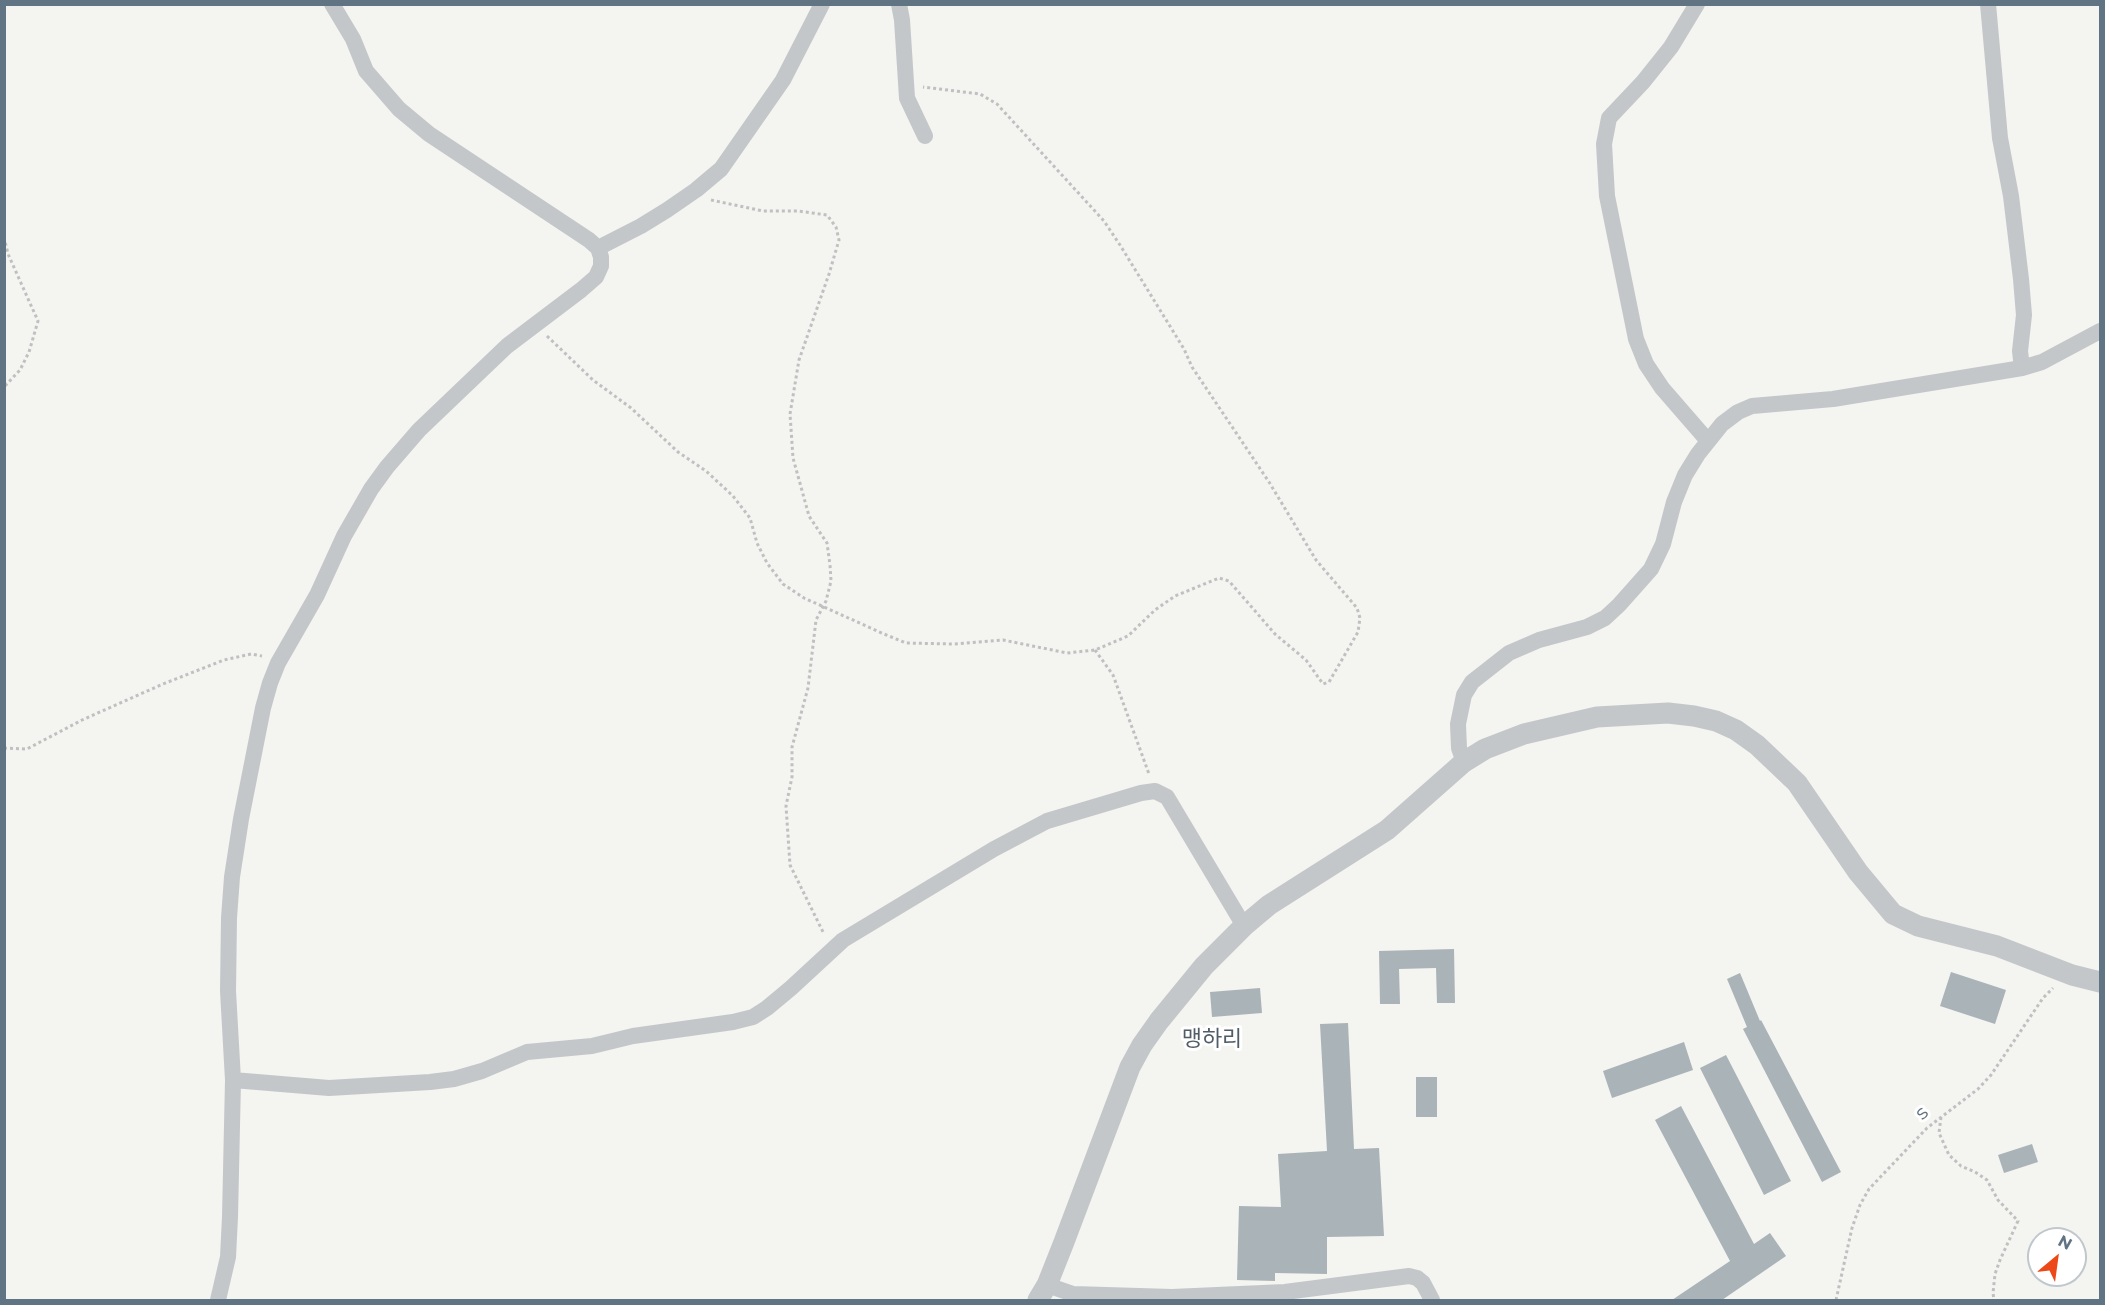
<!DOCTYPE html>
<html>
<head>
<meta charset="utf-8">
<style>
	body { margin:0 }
	#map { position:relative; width:2105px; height:1305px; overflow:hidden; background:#f4f4f0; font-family:Montserrat,sans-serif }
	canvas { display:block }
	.frame { position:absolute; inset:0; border:6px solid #617483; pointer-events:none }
	.north { position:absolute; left:2027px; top:1227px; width:60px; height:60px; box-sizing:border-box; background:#fff; border:2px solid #c0c7cd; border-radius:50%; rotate:29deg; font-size:16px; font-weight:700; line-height:24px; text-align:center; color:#617483 }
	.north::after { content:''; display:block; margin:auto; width:21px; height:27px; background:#ed4817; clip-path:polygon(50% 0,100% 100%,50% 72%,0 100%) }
</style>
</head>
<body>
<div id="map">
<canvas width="2105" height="1305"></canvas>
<div class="frame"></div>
<div class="north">N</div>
</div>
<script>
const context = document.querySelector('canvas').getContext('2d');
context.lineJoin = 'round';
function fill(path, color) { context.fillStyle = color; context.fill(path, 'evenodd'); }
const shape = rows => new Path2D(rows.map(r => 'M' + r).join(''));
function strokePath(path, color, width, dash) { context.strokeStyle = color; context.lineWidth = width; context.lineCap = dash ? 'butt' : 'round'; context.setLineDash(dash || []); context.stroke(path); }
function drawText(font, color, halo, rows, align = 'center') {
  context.font = font + ' Montserrat,"Noto Sans KR",sans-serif'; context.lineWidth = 6; context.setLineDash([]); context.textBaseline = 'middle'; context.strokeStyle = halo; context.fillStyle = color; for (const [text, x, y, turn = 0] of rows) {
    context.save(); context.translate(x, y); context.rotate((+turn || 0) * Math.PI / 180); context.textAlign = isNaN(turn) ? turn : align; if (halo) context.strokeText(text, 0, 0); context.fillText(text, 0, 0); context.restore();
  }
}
fill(shape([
	[1454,949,1455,1003,1437,1003,1436,968,1399,969,1400,1004,1380,1004,1379,951],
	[1951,972,2006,990,1995,1024,1940,1006],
	[1740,973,1760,1021,1761,1020,1841,1172,1822,1182,1743,1029,1747,1027,1727,979],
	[1260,988,1262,1013,1212,1017,1210,992],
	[1348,1023,1354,1149,1379,1148,1384,1236,1327,1237,1327,1274,1275,1273,1275,1281,1237,1280,1239,1206,1281,1207,1278,1154,1327,1151,1320,1024],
	[1684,1042,1693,1070,1612,1098,1603,1071],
	[1726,1055,1791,1181,1764,1195,1700,1068],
	[1416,1077,1437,1077,1437,1117,1416,1117],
	[1681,1106,1754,1244,1770,1233,1786,1256,1722,1300,1672,1300,1730,1261,1655,1120],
	[2032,1144,2038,1162,2004,1173,1998,1155]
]), '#aab3b7');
strokePath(shape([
	[711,200,763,211,798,211,827,215,836,227,839,240,829,274,799,360,790,414,793,458,809,516,827,543,830,565,831,581,826,601,816,620,808,688,792,747,792,777,786,806,790,865,824,934],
	[4,237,8,254,38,321,29,352,20,370,4,387],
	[547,336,593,380,631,408,678,452,706,471,733,496,750,518,757,543,767,563,783,584,804,598,884,634,906,643,954,644,1003,640,1067,653,1095,650,1128,636,1155,610,1175,596,1219,578,1229,581,1275,634,1306,660,1323,684,1329,682,1358,632,1360,618,1357,608,1316,560,1269,482,1192,367,1184,349,1120,245,1104,221,997,104,980,94,923,87],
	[1095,650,1113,675,1149,774],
	[4,748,27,749,82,720,163,684,224,660,251,654,262,656],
	[1941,1117,1939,1133,1949,1155,1961,1166,1975,1172,1987,1180,1998,1200,2018,1221,2000,1260,1995,1274,1993,1293,1994,1300],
	[1836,1300,1852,1228,1860,1205,1869,1189,1927,1128,1978,1089,1991,1075,2043,998,2053,988]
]), '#bfc0c2', 3, [3, 3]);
strokePath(shape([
	[899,4,902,20,907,98,925,136],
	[1697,4,1671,47,1643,82,1609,118,1604,144,1607,196,1636,339,1646,364,1662,388,1708,441],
	[1988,4,2000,138,2011,196,2021,279,2024,315,2020,351,2022,368],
	[598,248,641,226,667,210,696,190,721,169,783,80,822,4],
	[1464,762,1459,748,1458,724,1464,695,1472,682,1509,653,1539,640,1587,627,1605,618,1619,605,1651,569,1663,544,1674,502,1685,475,1698,454,1722,424,1738,412,1752,406,1833,399,2022,368,2042,362,2100,331],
	[233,1080,329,1088,430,1082,454,1079,482,1071,527,1052,592,1046,633,1036,733,1022,753,1017,767,1008,791,988,843,940,994,849,1047,821,1141,793,1155,791,1167,797,1244,926],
	[1047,1285,1073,1294,1172,1297,1285,1292,1409,1276,1417,1278,1423,1283,1432,1300],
	[218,1300,228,1257,230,1217,233,1080,228,991,229,918,232,877,241,819,263,708,270,683,278,663,317,595,344,536,371,489,387,467,419,430,507,346,581,290,596,277,601,266,601,257,598,248,589,240,429,134,399,109,366,71,353,39,332,4]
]), '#c3c7ca', 16);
strokePath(shape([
	[1038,1300,1047,1285,1064,1242,1130,1067,1142,1045,1159,1021,1204,966,1244,926,1269,905,1387,830,1464,762,1485,749,1524,734,1597,717,1668,713,1694,716,1716,721,1736,730,1757,745,1797,783,1858,872,1893,914,1918,926,1997,946,2072,975,2100,982]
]), '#c3c7ca', 21);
drawText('20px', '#617483', '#fff', [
	["s",1922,1113,-42]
]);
drawText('22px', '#505d67', '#fff', [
	["맹하리",1212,1040]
]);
</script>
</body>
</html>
